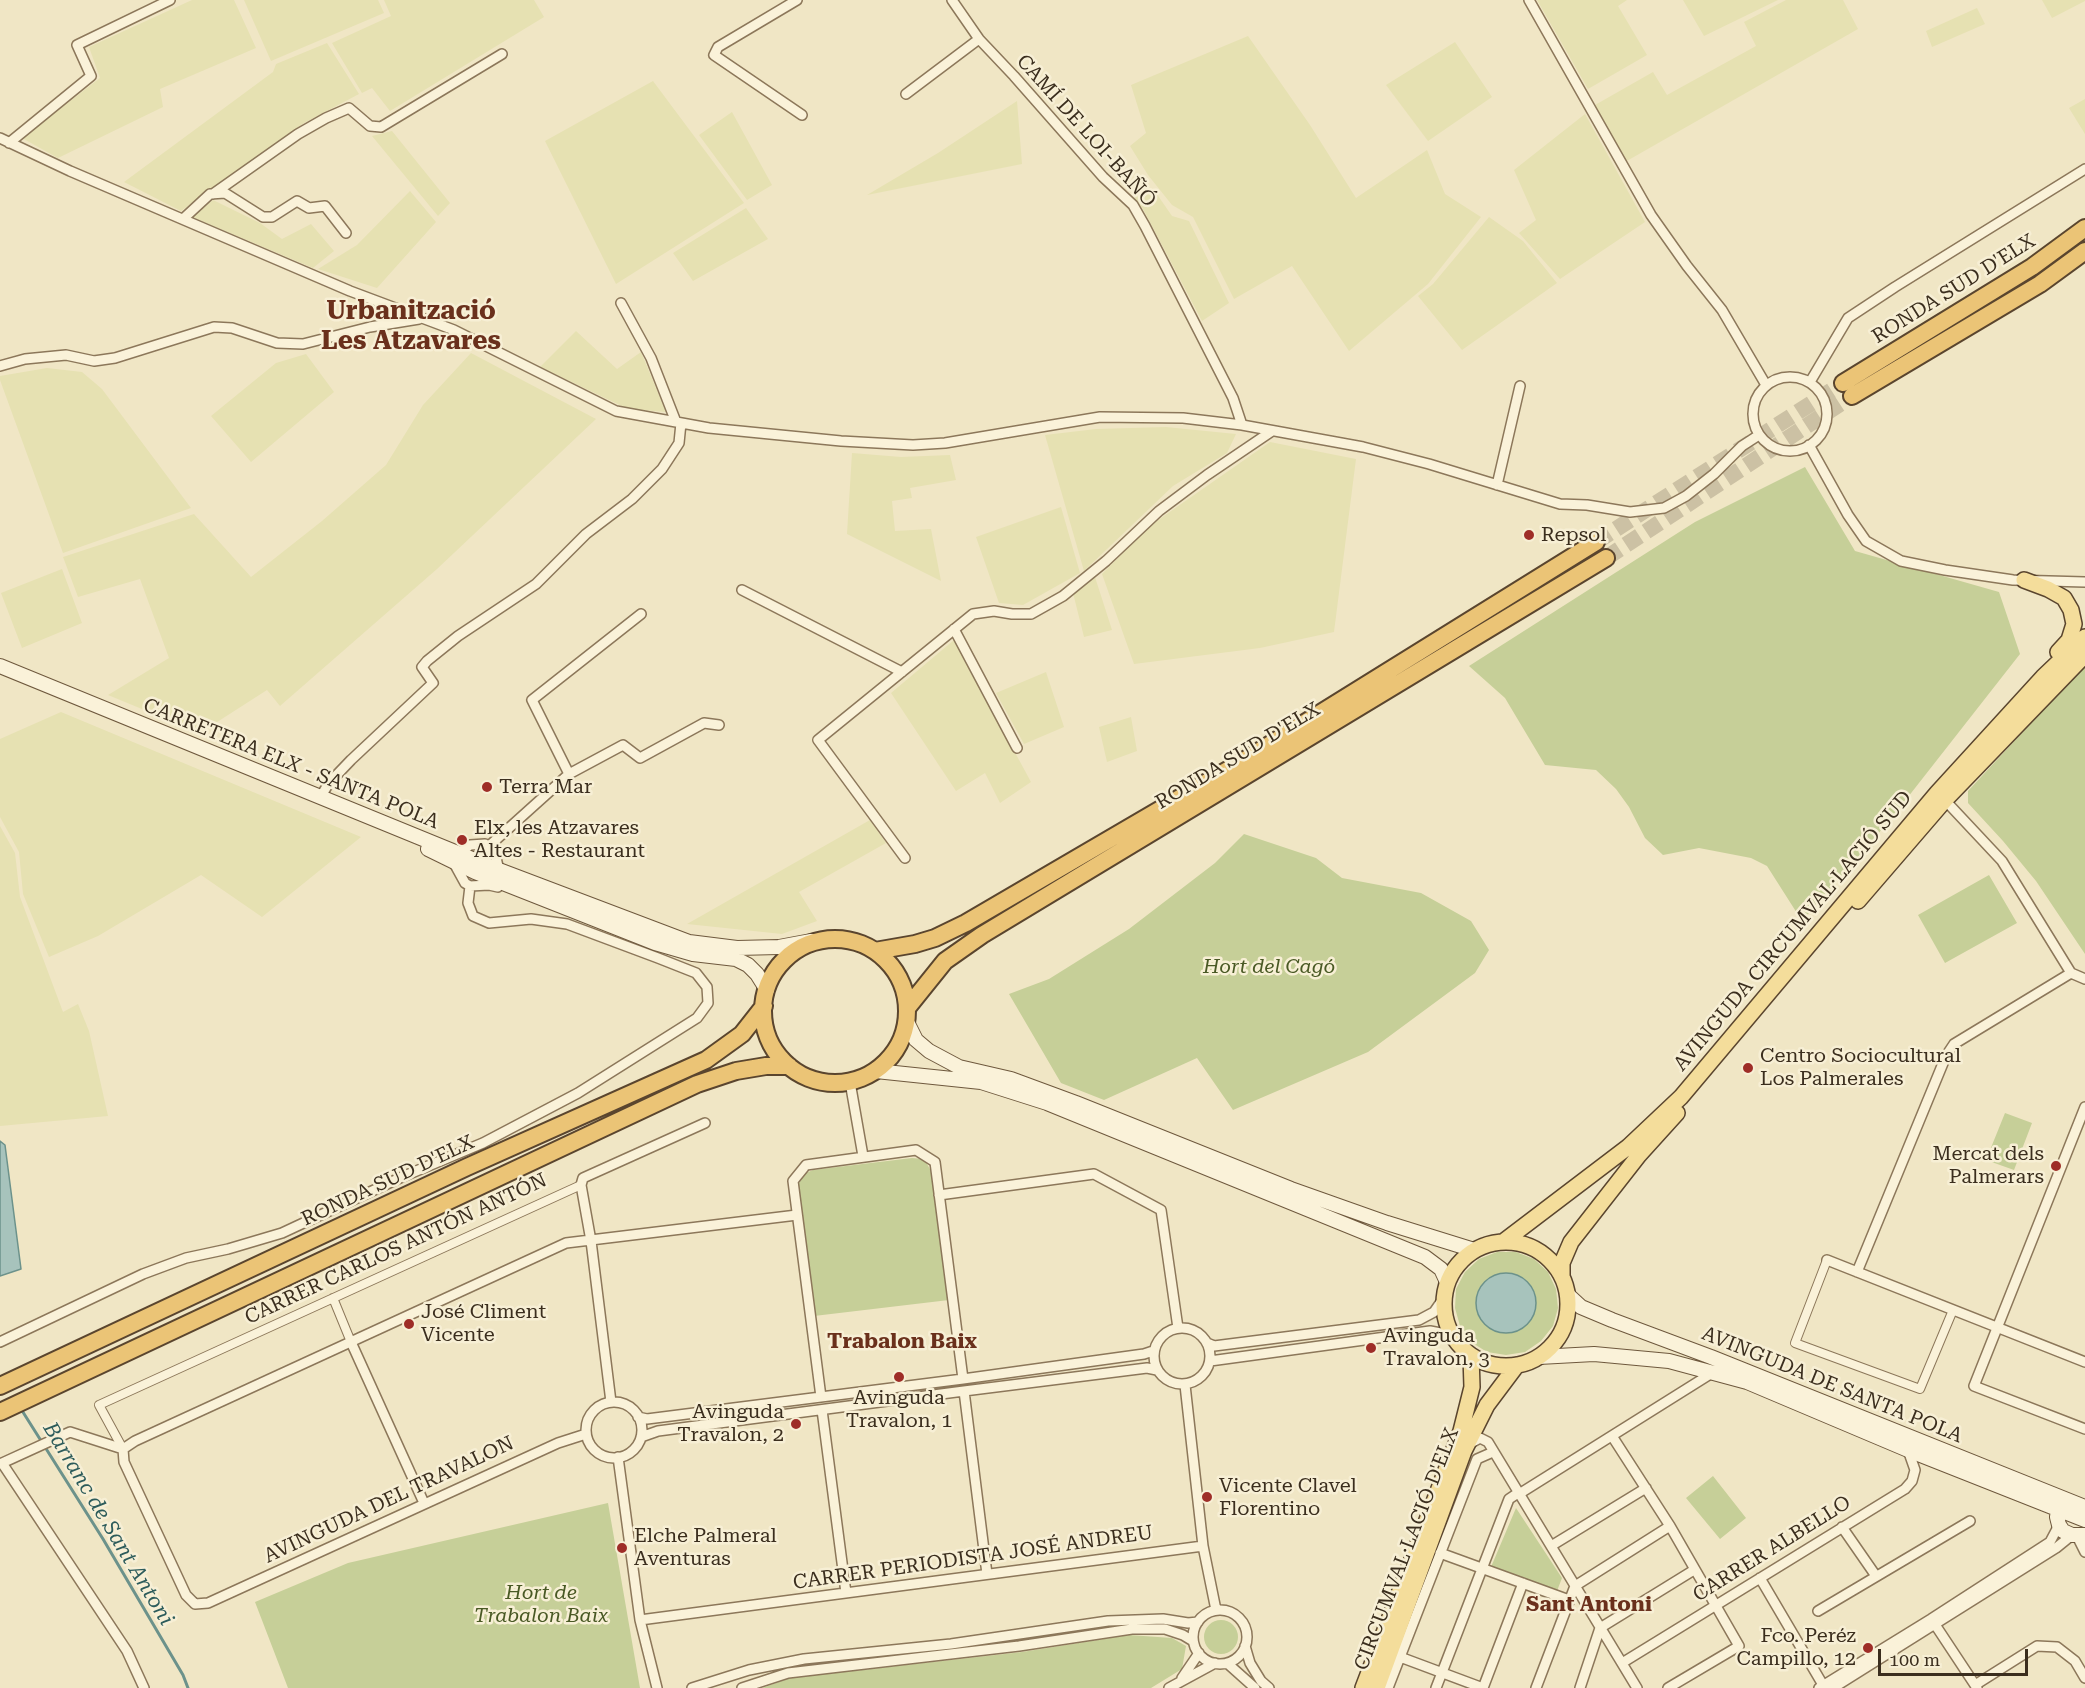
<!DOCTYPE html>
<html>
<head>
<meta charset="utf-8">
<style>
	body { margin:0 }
	#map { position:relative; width:2085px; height:1688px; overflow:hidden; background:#f0e6c5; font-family:"Roboto Serif",serif }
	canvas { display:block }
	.scale { position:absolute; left:1878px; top:1649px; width:150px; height:27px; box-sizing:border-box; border:3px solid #3b2e1e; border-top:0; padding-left:8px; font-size:18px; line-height:21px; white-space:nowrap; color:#3b2e1e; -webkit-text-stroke:4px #f7efd5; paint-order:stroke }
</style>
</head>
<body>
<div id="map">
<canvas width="2085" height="1688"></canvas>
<div class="scale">100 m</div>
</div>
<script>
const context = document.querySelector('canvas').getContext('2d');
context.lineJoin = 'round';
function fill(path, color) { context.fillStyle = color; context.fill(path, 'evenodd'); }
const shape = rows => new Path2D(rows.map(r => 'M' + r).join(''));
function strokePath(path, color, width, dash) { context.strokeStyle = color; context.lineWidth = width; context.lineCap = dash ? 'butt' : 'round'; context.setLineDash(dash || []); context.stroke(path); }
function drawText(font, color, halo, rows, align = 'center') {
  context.font = font + ' "Roboto Serif",serif'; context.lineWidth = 5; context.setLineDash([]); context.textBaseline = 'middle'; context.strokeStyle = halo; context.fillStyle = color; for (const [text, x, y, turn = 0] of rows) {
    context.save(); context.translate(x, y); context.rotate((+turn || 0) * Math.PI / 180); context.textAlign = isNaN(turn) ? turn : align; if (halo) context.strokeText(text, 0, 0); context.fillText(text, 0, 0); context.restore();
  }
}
fill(shape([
	[192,0,234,0,256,48,160,89,163,107,58,158,22,138,100,78,89,47],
	[244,0,378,0,384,13,271,61],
	[384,0,534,0,544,17,390,111,372,88,362,93,332,43,391,16],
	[1537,0,1627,0,1618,6,1647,55,1588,89],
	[1683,0,1778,0,1704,36],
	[1786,0,1843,0,1858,29,1625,162,1595,105,1653,72,1667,95,1756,46,1744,22],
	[2042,0,2085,0,2085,1,2052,18],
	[1977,8,1985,24,1932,47,1926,31],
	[1248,36,1310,125,1356,198,1427,150,1445,194,1481,217,1428,284,1349,351,1292,266,1234,299,1193,217,1172,205,1148,175,1130,146,1146,133,1131,85],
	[1455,42,1492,97,1428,141,1386,85],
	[327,43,359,94,304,123,181,211,124,182,273,72,276,64],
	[653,81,744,203,616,284,545,141],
	[2085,99,2085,134,2069,108],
	[1017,101,1022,164,867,195,938,153],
	[732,112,772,185,747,200,699,135],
	[1585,114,1645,222,1560,279,1519,233,1536,220,1514,170],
	[392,131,450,203,438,216,372,136],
	[1154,190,1172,216,1189,221,1229,303,1202,321,1143,209,1134,198],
	[410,191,436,222,377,288,318,269,357,245],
	[213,200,260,223,282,239,311,224,334,251,313,268,192,217],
	[746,208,768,239,693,281,673,253],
	[1489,217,1523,241,1557,283,1462,350,1418,296,1433,284],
	[576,331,617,369,641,352,666,412,628,409,540,367],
	[471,353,596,419,437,569,280,706,267,690,200,733,108,695,169,658,140,579,78,597,63,557,194,514,251,577,322,521,386,465,423,405],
	[306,354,334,392,251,462,211,416,276,363],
	[47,368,82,372,102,389,191,508,63,553,0,380,0,376],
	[1166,427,1236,434,1227,453,1173,486,1084,571,1045,435,1096,429],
	[1270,442,1356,459,1334,632,1260,648,1134,664,1102,574,1151,525],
	[852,453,901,457,950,455,956,480,910,488,912,498,892,501,895,531,931,529,941,581,847,534],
	[1061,507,1080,573,1023,605,999,603,976,537],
	[62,569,82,623,22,648,1,593],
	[1095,577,1112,630,1084,637,1073,593],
	[954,640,1031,782,1000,803,985,773,956,791,891,693],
	[1046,672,1064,727,1024,744,996,693],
	[61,712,361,837,262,917,201,875,98,936,49,957,23,894,19,852,0,817,0,739],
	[1131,717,1137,751,1107,762,1099,727],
	[870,820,886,843,799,892,817,921,782,934,687,924],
	[0,826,15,853,20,897,63,1012,78,1004,89,1031,108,1116,0,1126]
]), '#e6e1b2');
fill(shape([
	[1805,467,1855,551,1999,592,2020,654,1890,820,1802,921,1767,866,1751,858,1699,848,1663,855,1645,838,1629,807,1616,789,1596,770,1545,765,1505,698,1469,666,1695,522],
	[2085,665,2085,954,2036,881,2003,841,1968,803,1968,791],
	[1244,834,1316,858,1342,878,1421,893,1471,921,1489,950,1475,973,1368,1052,1233,1110,1197,1058,1104,1100,1061,1083,1009,994,1049,979,1129,929,1215,863],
	[1989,875,2017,923,1945,963,1918,915],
	[2005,1113,2032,1123,2014,1170,1986,1160],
	[912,1158,923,1159,926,1162,932,1173,949,1300,814,1316,798,1186,800,1181,806,1173,813,1170],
	[1497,1252,1516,1252,1534,1259,1548,1272,1556,1289,1558,1308,1553,1326,1541,1341,1525,1352,1506,1355,1487,1352,1471,1342,1460,1326,1455,1308,1456,1289,1465,1272,1479,1259],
	[1514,1274,1527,1281,1535,1293,1531,1320,1520,1330,1506,1333],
	[1713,1476,1746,1518,1720,1539,1686,1498],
	[608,1503,640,1688,288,1688,255,1602,348,1563],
	[1516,1508,1562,1578,1557,1591,1491,1567],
	'1204 1637a17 17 0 1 1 34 0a17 17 0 1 1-34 0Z',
	[1129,1635,1172,1638,1186,1646,1182,1669,1151,1688,762,1688,790,1678,1022,1652]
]), '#c6cf98');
const water = shape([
	[0,1141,5,1145,21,1269,0,1276,0,1141],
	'1476 1303a30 30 0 1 1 60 0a30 30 0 1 1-60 0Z'
]);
fill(water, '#a7c3bc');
strokePath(water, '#6c928b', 1.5);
strokePath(shape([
	[21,1409,103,1539,183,1675,188,1688]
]), '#6c928b', 3);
strokePath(shape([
	[1596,542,1843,383],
	[1606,558,1852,396]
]), '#ccc1a4', 16, [16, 8]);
const pedestrian = shape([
	[1827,1260,1795,1343,1920,1389,1953,1310],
	[333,1298,351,1342],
	[123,1449,99,1405,581,1185]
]);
const minor = shape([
	[797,0,718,47,714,55,802,115],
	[952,0,979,39,1014,76,1103,177,1133,205,1145,226,1233,398,1242,425],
	[1529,0,1651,215,1687,266,1722,310,1766,385],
	[906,94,979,39],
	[0,138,70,171,350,291,454,330,616,411,709,428,841,441,913,445,945,443,1100,417,1183,418,1242,425,1363,447,1429,464,1560,504,1587,505,1630,512,1664,508,1686,496,1714,474,1742,446,1759,435],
	[9,143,91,76,77,45,170,0],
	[213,194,298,134,326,118,349,108,370,126,381,127,502,54],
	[183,219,210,194,225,193,263,217,272,217,297,201,309,208,325,206,346,233],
	[621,303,651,358,676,422],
	[0,366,25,359,66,355,94,361,115,358,214,327,232,328,277,343,303,344,370,327,419,319],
	'1753 414a37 37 0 1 1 74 0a37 37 0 1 1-74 0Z',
	[1810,382,1848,318,1895,287,2085,169],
	[1809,445,1848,515,1866,541,1901,561,1945,570,2013,580,2085,582],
	[1497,485,1520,386],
	[742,590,902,672],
	[954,629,1017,748],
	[569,774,532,700,641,614],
	[321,796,329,783,351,760,433,683,422,667,427,661,458,636,536,584,586,534,632,499,662,469,679,443,681,423],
	[1942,797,2002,861,2071,973,2085,979],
	[489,846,569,774,623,745,640,758,704,723,719,725],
	[459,853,470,845,485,844,495,854,499,870],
	[905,858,818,740,973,614,994,611,1012,614,1031,614,1063,596,1106,561,1159,511,1207,475,1272,431],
	[454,863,465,883,470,886,489,885,498,887],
	[850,1082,863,1156],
	[2085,1107,1974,1386,2085,1429],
	[939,1195,1094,1174,1161,1210,1178,1328],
	[1827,1260,2085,1362],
	[1857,1272,1946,1056,1954,1044,2071,973],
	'1154 1356a28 28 0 1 1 56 0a28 28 0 1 1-56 0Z',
	[0,1342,143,1274,186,1258,228,1249,282,1233,402,1177,483,1143,578,1093,697,1018,708,1003,707,987,696,973,658,958,567,924,531,919,489,923,473,916,468,903,470,886],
	[351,1342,424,1503],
	[1207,1343,1214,1346,1419,1320,1434,1312,1443,1299],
	[1210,1361,1430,1331,1451,1335],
	[1185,1385,1203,1546,1216,1610],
	[964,1391,987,1574],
	[821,1397,793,1181,806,1165,916,1150,935,1162,963,1379],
	[611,1402,591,1241,581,1185,583,1178,705,1123],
	'586 1430a28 28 0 1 1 56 0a28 28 0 1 1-56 0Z',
	[822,1410,846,1593],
	[638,1417,647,1419,963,1379,1144,1354,1153,1351],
	[1612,1436,1670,1526,1739,1646,1668,1688],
	[641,1437,658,1431,964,1391,1147,1368,1157,1370],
	[1469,1444,1480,1438,1488,1442,1637,1688],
	[123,1449,135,1441,566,1243,797,1215],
	[123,1449,124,1462,186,1595,195,1604,208,1603,558,1443,586,1434],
	[618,1457,640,1620,657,1688],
	[2,1463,127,1651,144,1688],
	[0,1464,70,1432,123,1449],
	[1519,1494,1712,1373],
	[1842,1527,1876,1576],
	[2077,1536,2085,1552],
	[1551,1546,1646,1488],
	[1440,1553,1569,1600],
	[1760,1578,1823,1685,1827,1688],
	'1193 1637a27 27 0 1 1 54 0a27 27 0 1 1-54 0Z',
	[1818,1611,1970,1521],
	[640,1620,1203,1546],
	[1932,1620,1977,1688],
	[1245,1646,1250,1663,1261,1681,1269,1688],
	[1400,1657,1483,1688],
	[1227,1663,1255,1688],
	[1622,1663,1905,1489,1912,1481,1915,1470,1908,1450],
	[1182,1678,1199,1653],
	[1975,1685,2037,1646,2057,1647,2075,1661,2085,1678],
	[692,1688,749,1670,804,1659,951,1644,1108,1621,1163,1619,1188,1623,1198,1622],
	[742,1688,788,1673,1019,1646,1132,1629,1165,1629,1183,1635,1193,1641],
	[1169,1688,1215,1663],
	[1388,1688,1477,1459,1493,1452],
	[1436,1688,1509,1499,1518,1493],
	[1483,1688,1523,1583],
	[1536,1688,1575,1586,1670,1526],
	[1580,1688,1600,1628,1694,1570],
	[1819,1688,1931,1619,2050,1542,2059,1525],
	[1833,1688,2056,1548,2072,1535]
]);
const secondary = shape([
	[0,666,499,870,689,942,737,948,779,947,811,941],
	[428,849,475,872,655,943,693,954,736,959,748,965,757,974,767,990],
	[907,1022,916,1040,929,1051,959,1067,1011,1079,1076,1103,1291,1189,1387,1223,1474,1250],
	[876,1071,981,1082,1047,1103,1425,1257,1441,1269,1447,1282],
	[1568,1295,1581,1307,1612,1320,1711,1357,2085,1507],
	[1539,1357,1594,1354,1669,1361,1747,1382,1908,1450,2085,1520],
	[2058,1510,2057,1517,2059,1525,2063,1531,2072,1535,2085,1535]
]);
const primary = shape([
	[2024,580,2048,589,2064,598,2071,610,2074,624,2069,640,2058,652],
	[1858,901,1945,800,2085,655],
	'1444 1304a62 62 0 1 1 124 0a62 62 0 1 1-124 0Z',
	[1503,1242,1628,1147,1681,1097,1937,793,2043,677,2085,637],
	[1562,1277,1562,1263,1571,1242,1639,1155,1677,1113],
	[1363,1688,1461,1431,1472,1387,1471,1356],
	[1377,1688,1464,1451,1487,1405,1517,1365]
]);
const trunk = shape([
	[1843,383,2032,267,2085,228],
	[1852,396,2040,284,2085,251],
	'763 1011a72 72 0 1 1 144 0a72 72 0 1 1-144 0Z',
	[875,951,915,944,935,938,966,923,1245,760,1596,542],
	[908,1007,945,961,982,935,1606,558],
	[0,1386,467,1167,706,1060,742,1034,764,1006],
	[0,1412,697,1084,736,1071,766,1066,789,1066]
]);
strokePath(pedestrian, '#8c775a', 10);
strokePath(minor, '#8c775a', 12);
strokePath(secondary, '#6e583d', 16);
strokePath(primary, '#5a452e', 18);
strokePath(trunk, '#5a452e', 20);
strokePath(pedestrian, '#faf2d9', 8);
strokePath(minor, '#faf2d9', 9);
strokePath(secondary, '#faf2d9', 14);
strokePath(primary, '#f4dd9b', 15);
strokePath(trunk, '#ebc476', 16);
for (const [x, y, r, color] of [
	[1529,535,6,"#9e2d27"],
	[487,787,6,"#9e2d27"],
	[462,840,6,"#9e2d27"],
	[1748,1068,6,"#9e2d27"],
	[2056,1166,6,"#9e2d27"],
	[409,1324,6,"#9e2d27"],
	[1371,1348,6,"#9e2d27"],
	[899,1377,6,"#9e2d27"],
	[796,1424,6,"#9e2d27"],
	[1207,1497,6,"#9e2d27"],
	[622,1548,6,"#9e2d27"],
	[1868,1648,6,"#9e2d27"]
]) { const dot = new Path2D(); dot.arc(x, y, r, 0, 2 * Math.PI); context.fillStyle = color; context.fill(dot); strokePath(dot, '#f7efd5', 2); }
drawText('20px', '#3b2e1e', '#f7efd5', [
	["CAMÍ DE LOI-BAÑÓ",1086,131,48],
	["RONDA SUD D'ELX",1954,289,-32],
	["RONDA SUD D'ELX",1238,756,-31],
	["CARRETERA ELX - SANTA POLA",291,764,22],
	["AVINGUDA CIRCUMVAL·LACIÓ SUD",1793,931,-50],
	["RONDA SUD D'ELX",388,1181,-25],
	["CARRER CARLOS ANTÓN ANTÓN",396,1249,-25],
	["AVINGUDA DE SANTA POLA",1832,1385,22],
	["AVINGUDA DEL TRAVALON",389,1500,-25],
	["CIRCUMVAL·LACIÓ D'ELX",1407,1549,-69],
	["CARRER ALBELLO",1772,1549,-32],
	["CARRER PERIODISTA JOSÉ ANDREU",973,1558,-8]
]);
drawText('20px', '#3b2e1e', '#f7efd5', [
	["Repsol",1541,535],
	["Terra Mar",499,787],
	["Elx, les Atzavares",474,828],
	["Altes - Restaurant",474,851],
	["Centro Sociocultural",1760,1056],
	["Los Palmerales",1760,1079],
	["Mercat dels",2044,1154,"right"],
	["Palmerars",2044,1177,"right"],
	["José Climent",421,1312],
	["Vicente",421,1335],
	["Avinguda",1383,1336],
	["Travalon, 3",1383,1359],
	["Avinguda",899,1398,"center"],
	["Travalon, 1",899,1421,"center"],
	["Avinguda",784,1412,"right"],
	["Travalon, 2",784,1435,"right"],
	["Vicente Clavel",1219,1486],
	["Florentino",1219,1509],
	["Elche Palmeral",634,1536],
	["Aventuras",634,1559],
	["Fco. Peréz",1856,1636,"right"],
	["Campillo, 12",1856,1659,"right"]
], 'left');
drawText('italic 20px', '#495924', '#f7efd5', [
	["Hort del Cagó",1269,967],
	["Hort de",541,1593],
	["Trabalon Baix",541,1616]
]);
drawText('bold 21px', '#6a301c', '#f7efd5', [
	["Trabalon Baix",902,1342],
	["Sant Antoni",1589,1605]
]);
drawText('italic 21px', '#2d5c5b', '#f7efd5', [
	["Barranc de Sant Antoni",108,1524,59]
]);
drawText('bold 26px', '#6a301c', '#f7efd5', [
	["Urbanització",411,311],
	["Les Atzavares",411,341]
]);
</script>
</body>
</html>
